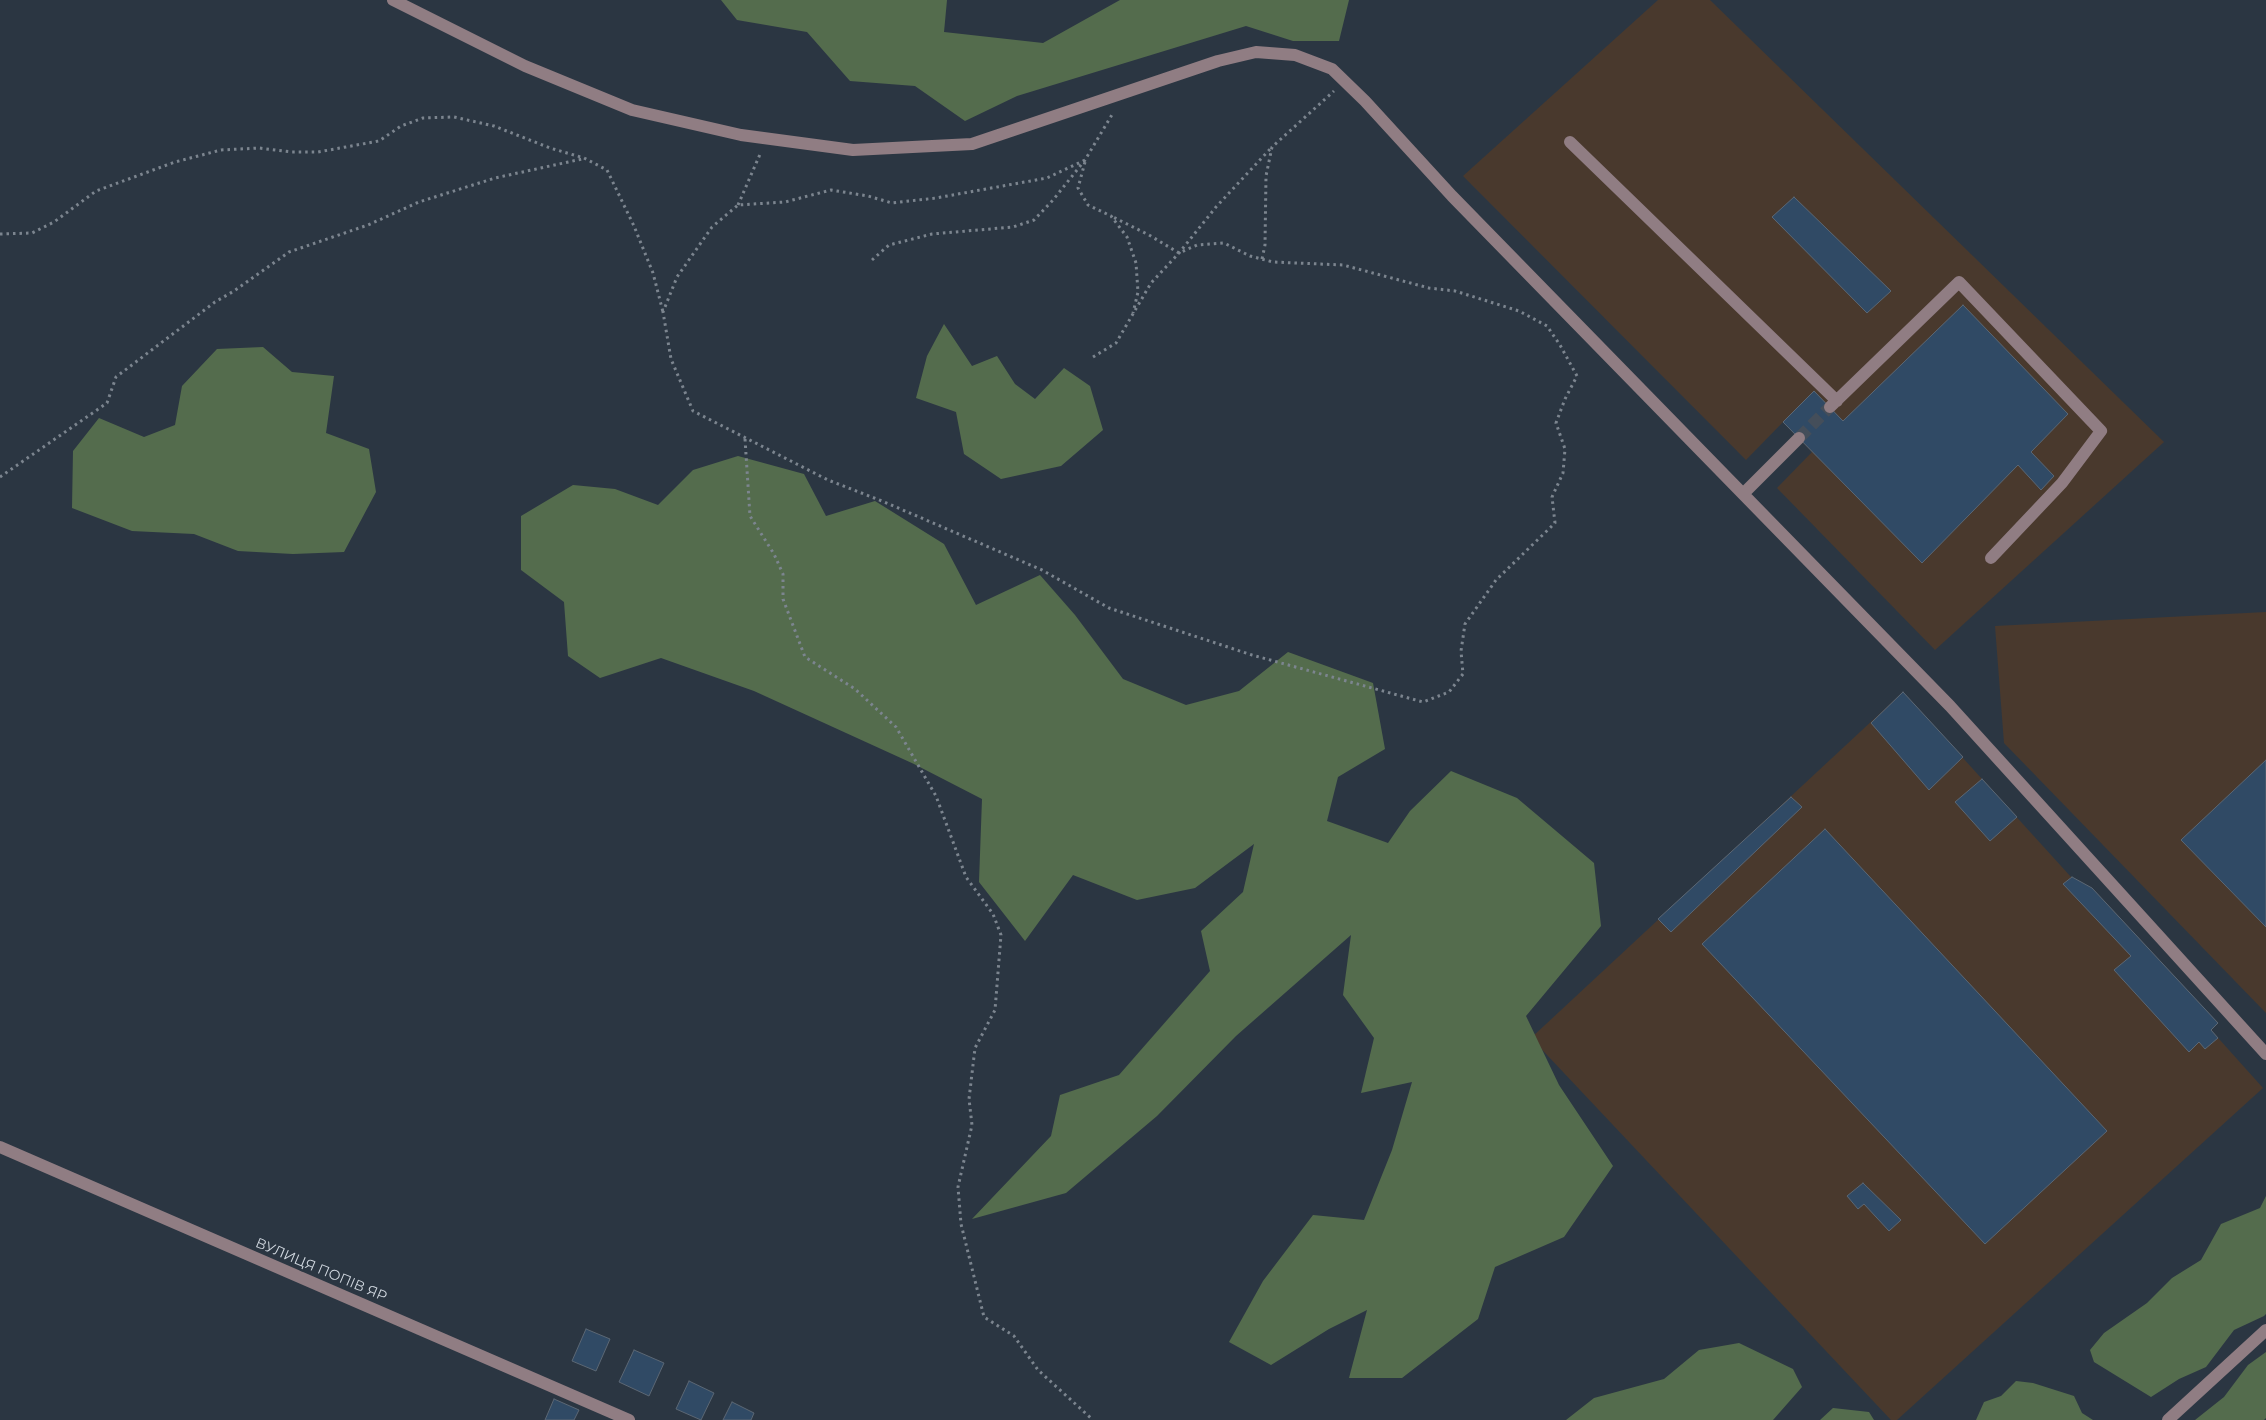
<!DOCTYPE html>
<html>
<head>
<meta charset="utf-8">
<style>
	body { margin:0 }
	canvas { display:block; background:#2b3642 }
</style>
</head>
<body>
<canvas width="2266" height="1420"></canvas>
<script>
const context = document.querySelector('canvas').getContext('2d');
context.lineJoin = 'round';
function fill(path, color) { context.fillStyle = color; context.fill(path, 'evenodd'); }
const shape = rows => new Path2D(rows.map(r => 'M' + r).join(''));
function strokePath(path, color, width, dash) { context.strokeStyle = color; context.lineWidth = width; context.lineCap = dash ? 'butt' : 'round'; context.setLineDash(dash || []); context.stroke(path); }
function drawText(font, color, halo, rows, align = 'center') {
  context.font = font + ' Montserrat,sans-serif'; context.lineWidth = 4.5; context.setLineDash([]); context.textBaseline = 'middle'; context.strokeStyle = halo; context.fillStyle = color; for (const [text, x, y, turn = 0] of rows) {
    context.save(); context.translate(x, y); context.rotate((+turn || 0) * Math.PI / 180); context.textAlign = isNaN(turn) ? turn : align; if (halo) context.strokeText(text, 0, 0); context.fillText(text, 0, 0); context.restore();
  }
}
fill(shape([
	[1658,0,1710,0,2164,442,1935,650,1777,488,1812,452,1799,438,1783,422,1746,460,1463,176],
	[2266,612,2266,1013,2004,743,1995,626],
	[1903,692,2071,877,2092,888,2218,1023,2211,1030,2263,1088,1897,1420,1891,1420,1531,1038]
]), '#49392d');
fill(shape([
	[721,0,947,0,944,32,1043,43,1120,0,1349,0,1339,41,1293,41,1246,26,1017,96,965,121,915,86,850,81,807,32,737,20],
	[944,324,972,366,997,356,1015,384,1035,399,1064,368,1090,386,1103,430,1061,466,1001,479,964,454,956,412,916,398,927,356],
	[263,347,292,372,334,376,326,433,369,449,376,492,344,552,293,554,238,551,194,534,132,531,72,508,73,451,99,418,144,437,175,425,182,386,217,349],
	[738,456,804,474,826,516,875,501,944,544,976,605,1040,575,1075,615,1123,679,1186,705,1239,691,1288,652,1373,683,1385,749,1338,777,1327,821,1388,843,1410,811,1451,771,1517,798,1594,863,1601,926,1526,1016,1559,1085,1613,1166,1564,1237,1495,1267,1478,1319,1402,1378,1349,1378,1367,1310,1329,1329,1271,1365,1229,1342,1263,1281,1313,1215,1364,1220,1392,1150,1412,1082,1361,1093,1374,1038,1343,995,1351,935,1236,1036,1157,1116,1066,1193,972,1219,1051,1136,1060,1095,1119,1075,1210,971,1201,931,1243,892,1254,844,1195,888,1137,900,1073,875,1025,941,979,882,982,799,914,764,754,691,661,658,600,678,568,656,564,602,521,570,521,516,573,485,615,489,658,505,693,470],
	[2266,1196,2266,1314,2264,1316,2234,1330,2206,1367,2179,1379,2151,1397,2094,1362,2090,1350,2104,1333,2147,1303,2172,1278,2201,1260,2221,1224,2260,1208],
	[1739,1343,1793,1369,1802,1387,1773,1420,1566,1420,1594,1398,1664,1379,1699,1350],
	[2266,1352,2266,1418,2264,1420,2195,1420,2224,1397,2248,1365],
	[2016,1381,2033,1383,2074,1396,2082,1413,2093,1420,1976,1420,1984,1402,2001,1396],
	[1833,1408,1869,1412,1874,1420,1820,1420]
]), '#546c4d');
const building = shape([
	[1794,197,1891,291,1867,313,1772,217,1794,197],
	[1963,305,2068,414,2031,452,2054,476,2041,490,2018,465,1922,563,1783,422,1814,391,1843,421,1963,305],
	[1903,692,1963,757,1929,790,1871,723,1903,692],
	[2266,760,2266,927,2181,840,2266,760],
	[1982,779,2017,817,1990,841,1955,802,1982,779],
	[1791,797,1802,807,1671,932,1658,919,1791,797],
	[1825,829,2107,1131,1985,1244,1702,944,1825,829],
	[2072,877,2092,888,2218,1023,2211,1030,2218,1038,2205,1049,2199,1042,2189,1052,2114,970,2131,956,2063,884,2072,877],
	[1863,1183,1901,1220,1889,1231,1864,1204,1858,1209,1847,1196,1863,1183],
	[586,1329,610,1339,596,1371,572,1361,586,1329],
	[634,1350,664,1363,649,1396,619,1382,634,1350],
	[689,1381,714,1393,701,1420,676,1409,689,1381],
	[554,1399,579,1410,574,1420,545,1420,554,1399],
	[732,1402,754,1413,751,1420,723,1420,732,1402]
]);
fill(building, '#304a65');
strokePath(building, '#5b6774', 1);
strokePath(shape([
	[1799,438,1830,407]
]), '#444e5a', 12, [12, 6]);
strokePath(shape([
	[1085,160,1047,178,936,198,892,203,868,196,831,190,785,202,738,205,712,227,677,277,663,312,671,359,693,411,828,480,882,501,1042,570,1109,608,1252,655,1423,702,1449,692,1463,674,1461,651,1465,624,1496,580,1555,523,1552,497,1563,473,1565,449,1556,423,1565,399,1577,376,1560,345,1547,326,1519,311,1455,291,1429,288,1343,265,1273,262,1250,256,1224,243,1197,245,1179,253,1149,235,1111,216],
	[1085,162,1078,188,1088,205,1111,216,1127,237,1136,263,1138,292,1133,313],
	[738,205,761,152],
	[0,234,32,233,54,222,96,191,175,162,221,150,259,148,292,152,318,152,379,141,401,126,423,118,454,117,494,126,550,148,584,158,607,170,634,226,653,273,663,312],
	[1262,259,1265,245,1266,176,1272,147,1334,91],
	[872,260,889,245,932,234,1013,227,1034,220,1053,200,1085,160,1113,113],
	[1093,357,1116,343,1151,283,1179,253,1216,207,1272,147],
	[745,439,750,516,774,554,783,574,783,599,805,657,855,689,896,727,936,796,966,877,993,914,1001,935,995,1010,975,1048,969,1099,972,1125,958,1187,961,1224,984,1317,1014,1336,1038,1370,1093,1420],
	[0,477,107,403,116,377,215,302,234,291,289,252,368,225,419,202,495,178,582,159]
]), '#7c858f', 3, [2.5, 4]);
strokePath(shape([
	[393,0,525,66,632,110,741,135,853,150,972,144,1218,61,1256,52,1295,55,1332,69,1365,101,1452,196,1950,706,2266,1054],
	[1570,142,1837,401],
	[1830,407,1959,282,2101,431,2062,483,1991,558],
	[1744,493,1799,438],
	[0,1147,629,1420],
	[2168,1420,2266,1330]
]), '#907d83', 12);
drawText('14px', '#d2d9e1', '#2b3642', [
	["ВУЛИЦЯ ПОПІВ ЯР",321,1270,23]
]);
</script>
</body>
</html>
